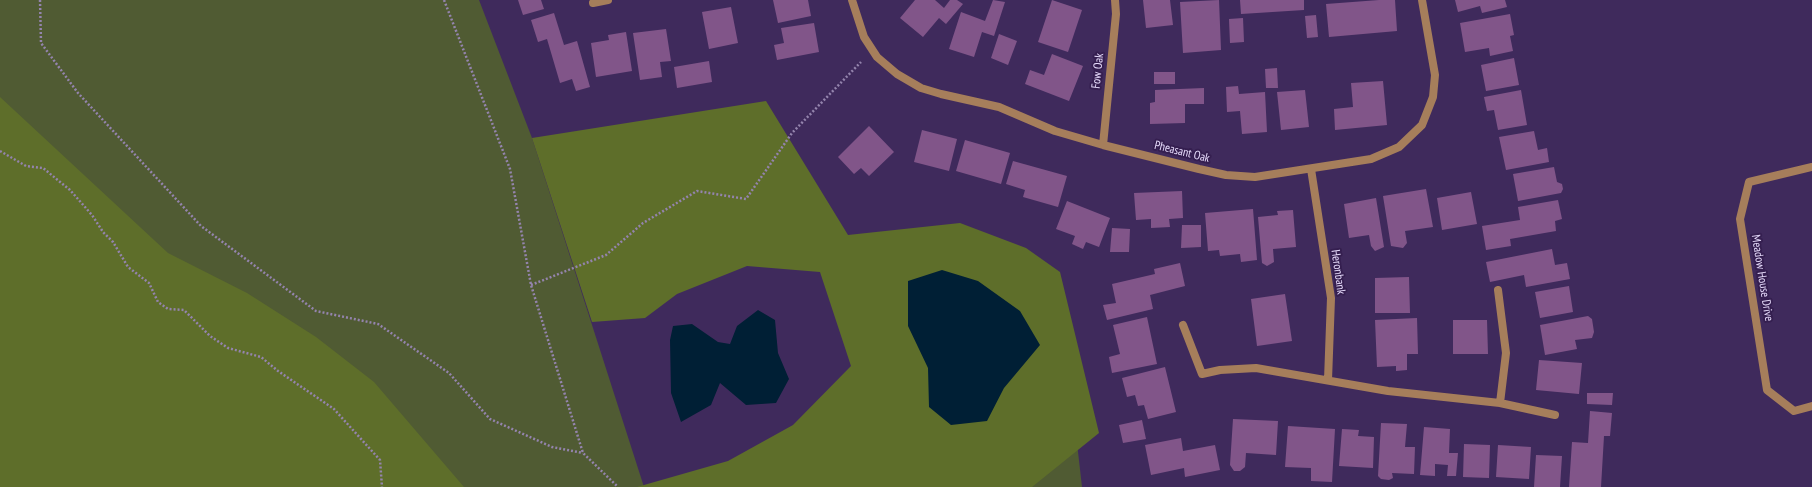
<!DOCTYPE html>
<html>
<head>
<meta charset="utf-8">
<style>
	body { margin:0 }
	canvas { display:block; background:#3f2a5c }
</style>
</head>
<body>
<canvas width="1812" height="487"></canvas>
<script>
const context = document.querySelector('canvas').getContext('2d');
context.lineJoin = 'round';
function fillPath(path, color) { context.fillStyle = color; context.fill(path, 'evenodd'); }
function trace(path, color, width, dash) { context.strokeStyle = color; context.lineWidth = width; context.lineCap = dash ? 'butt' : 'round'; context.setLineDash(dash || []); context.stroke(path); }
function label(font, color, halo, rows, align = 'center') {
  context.font = font + ' "PT Sans Narrow",sans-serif'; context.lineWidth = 4; context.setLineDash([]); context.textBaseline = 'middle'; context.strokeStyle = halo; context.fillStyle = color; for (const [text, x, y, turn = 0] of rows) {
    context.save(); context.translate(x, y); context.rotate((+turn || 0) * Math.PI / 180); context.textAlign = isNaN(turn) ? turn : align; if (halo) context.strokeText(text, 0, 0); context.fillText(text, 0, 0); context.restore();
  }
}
const green = new Path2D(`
	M0 0H479L532 138 644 487H0Z
	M1077 443 1082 487H834Z`);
const forest = new Path2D(`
	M0 97 168 253 247 293 316 337 374 382 464 487H0Z
	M766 101 848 235 960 223 1026 248 1060 272 1099 433 1032 487H637L728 461 793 425 851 366 820 272 747 266 677 294 645 318 592 322 532 138Z`);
const water = new Path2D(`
	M942 270 978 281 1020 311 1040 345 1004 388 987 421 951 425 929 407 928 368 908 326V281Z
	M758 310 775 320 778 353 789 379 776 403 746 405 720 383 711 405 681 422 671 393 670 340 673 326 692 324 718 342 730 344 737 326Z`);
const building = new Path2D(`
	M518 0H541L544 9 523 15Z
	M773 0H808L811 16 778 23Z
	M915 0H935L944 8 950 0H957L963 4 946 24 939 18 923 37 900 18Z
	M993 0 1005 2 994 36 982 32 974 57 949 49 961 12 985 21Z
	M1052 0 1082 10 1068 52 1038 42Z
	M1143 0H1170L1173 25 1146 28Z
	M1219 0 1221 50 1183 53 1180 2Z
	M1240 0H1304V10L1241 14Z
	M1379 0H1395L1397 31 1329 37 1326 4Z
	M1455 0H1505L1507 7 1482 13 1480 6 1458 12Z
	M731 7 738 43 709 49 702 12Z
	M554 13 564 45 577 41 590 87 576 91 572 79 560 83 547 39 538 42 531 20Z
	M1510 14 1514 35 1510 36 1513 51 1490 56 1489 48 1465 52 1460 23Z
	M1316 15 1318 37 1307 38 1305 16Z
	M1243 18 1244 42 1230 43 1229 19Z
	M814 23 819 52 777 60 774 45 784 43 781 28Z
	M666 29 671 61 660 62 662 77 640 80 633 33Z
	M626 32 632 71 596 77 591 43 609 40 608 35Z
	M999 34 1017 41 1008 65 991 58Z
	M1052 54 1083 66 1069 101 1025 84 1030 70 1044 75Z
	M1514 58 1519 85 1486 91 1481 65Z
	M709 61 712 82 677 88 674 67Z
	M1277 68 1278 88H1266L1265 69Z
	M1154 72H1175V84H1154Z
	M1383 81 1387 125 1335 130 1334 109 1353 107 1351 83Z
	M1238 86 1239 94 1265 92 1267 132 1242 134 1240 111 1227 112 1226 87Z
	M1204 88V104H1185V123L1150 124V103L1155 102V90Z
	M1305 90 1309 127 1281 130 1277 92Z
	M1521 90 1527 125 1498 130 1494 110 1487 111 1484 97Z
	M869 126 894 152 869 176 861 168 854 174 838 157Z
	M922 130 957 139 949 171 914 162Z
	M1534 131 1538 150 1547 148 1549 162 1506 170 1499 137Z
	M965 140 1010 153 1001 184 956 171Z
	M1013 161 1067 176 1058 207 1023 197 1025 190 1006 184Z
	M1554 167 1557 182 1562 184 1563 189 1561 193 1518 201 1513 174Z
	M1426 189 1433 227 1405 231 1407 243 1403 248 1391 246 1383 196Z
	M1182 191 1183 218 1169 219 1170 227 1151 228V219L1136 220 1134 193Z
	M1471 192 1477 224 1442 230 1437 198Z
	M1376 198 1384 247 1375 251 1371 246 1369 235 1349 238 1344 204Z
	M1558 200 1562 219 1555 221 1556 231 1510 239 1511 246 1486 250 1482 226 1520 220 1518 207Z
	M1067 201 1110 218 1099 247 1086 242 1083 249 1072 244 1075 236 1056 229Z
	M1253 209 1257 260 1241 262 1240 254 1220 256 1219 250 1208 251 1205 213Z
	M1293 210 1296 247 1273 249 1274 262 1267 266 1262 263 1258 217 1278 215 1277 211Z
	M1182 225H1201V247L1181 248Z
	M1112 228 1130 229 1129 252H1110Z
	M1552 249 1555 265 1567 263 1570 279 1526 287 1524 275 1490 282 1486 262Z
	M1180 263 1185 286 1150 295 1153 309 1107 320 1103 305 1116 303 1112 284 1155 274 1154 269Z
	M1409 277 1410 313H1375V278Z
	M1569 286 1573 312 1540 318 1535 292Z
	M1285 294 1292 341 1257 346 1251 299Z
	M1588 316 1592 319 1594 332 1592 338 1575 340 1577 349 1545 355 1540 325Z
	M1147 317 1157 364 1112 373 1109 357 1120 354 1113 325Z
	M1417 318 1418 354H1407V370L1396 371V366L1377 367 1375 320Z
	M1453 320H1487L1488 354H1453Z
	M1539 360 1582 363 1579 394 1536 390Z
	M1165 367 1176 412 1148 419 1144 405 1138 406 1135 395 1127 397 1122 378Z
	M1587 393H1613L1612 405 1587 404Z
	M1590 411 1612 413 1610 436H1604L1601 487H1569L1572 442 1588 443Z
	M1233 419 1278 421 1276 455 1246 453 1245 467 1240 471H1234L1230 465Z
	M1142 420 1146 439 1123 443 1119 425Z
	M1381 423 1407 424 1405 447H1415L1414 474 1392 473 1393 478 1389 480 1381 479 1378 476Z
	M1288 426 1335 429 1332 482 1311 481V468L1285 467Z
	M1424 427 1450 429 1449 453H1458L1456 476H1447L1448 465 1435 464V476L1420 475Z
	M1342 429 1359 430 1358 436 1374 437 1373 468 1339 466Z
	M1181 438 1183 451 1215 445 1220 470 1185 477 1184 468 1151 475 1145 445Z
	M1464 444 1490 445 1489 478 1463 477Z
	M1498 445 1531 447 1529 479 1496 477Z
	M1536 455 1562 456 1560 487H1534Z`);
const path = new Path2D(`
	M40 0 41 43 78 93 201 226 316 311 378 324 449 373 490 419 552 447 583 453
	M444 0 510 169 531 285 583 453 618 487
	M0 151 26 166 43 168 70 190 92 215 103 232 113 242 128 267 149 283 158 302 168 309 184 310 210 336 228 348 261 357 278 371 334 409 380 460 382 487
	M531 285 606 255 643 223 697 191 746 199 792 133 861 62`);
const minor = new Path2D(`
	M852 0 864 37 877 57 897 74 921 88 941 94 999 107 1055 131 1103 145 1199 169 1226 175 1255 177 1371 159 1399 147 1422 125 1433 97 1435 75 1422 0
	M593 3 608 0
	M1103 145 1116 14 1115 0
	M1812 167 1749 182 1740 219 1767 390 1794 411 1812 406
	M1311 169 1331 298 1328 380
	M1183 325 1202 374 1220 370 1256 368 1388 391 1500 403 1506 353 1498 290
	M1500 403 1555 415`);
const streetNames = [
	["Fow Oak",1098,71,-84],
	["Pheasant Oak",1182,152,14],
	["Heronbank",1338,272,82],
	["Meadow House Drive",1762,278,81]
];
fillPath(green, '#505b33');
fillPath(forest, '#5e6e2a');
fillPath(water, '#001f35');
fillPath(building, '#815589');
trace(path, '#9484ad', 2.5, [2, 2]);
trace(minor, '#a67e5b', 8);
label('12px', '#e7dcfc', '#351f50', streetNames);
</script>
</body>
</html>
